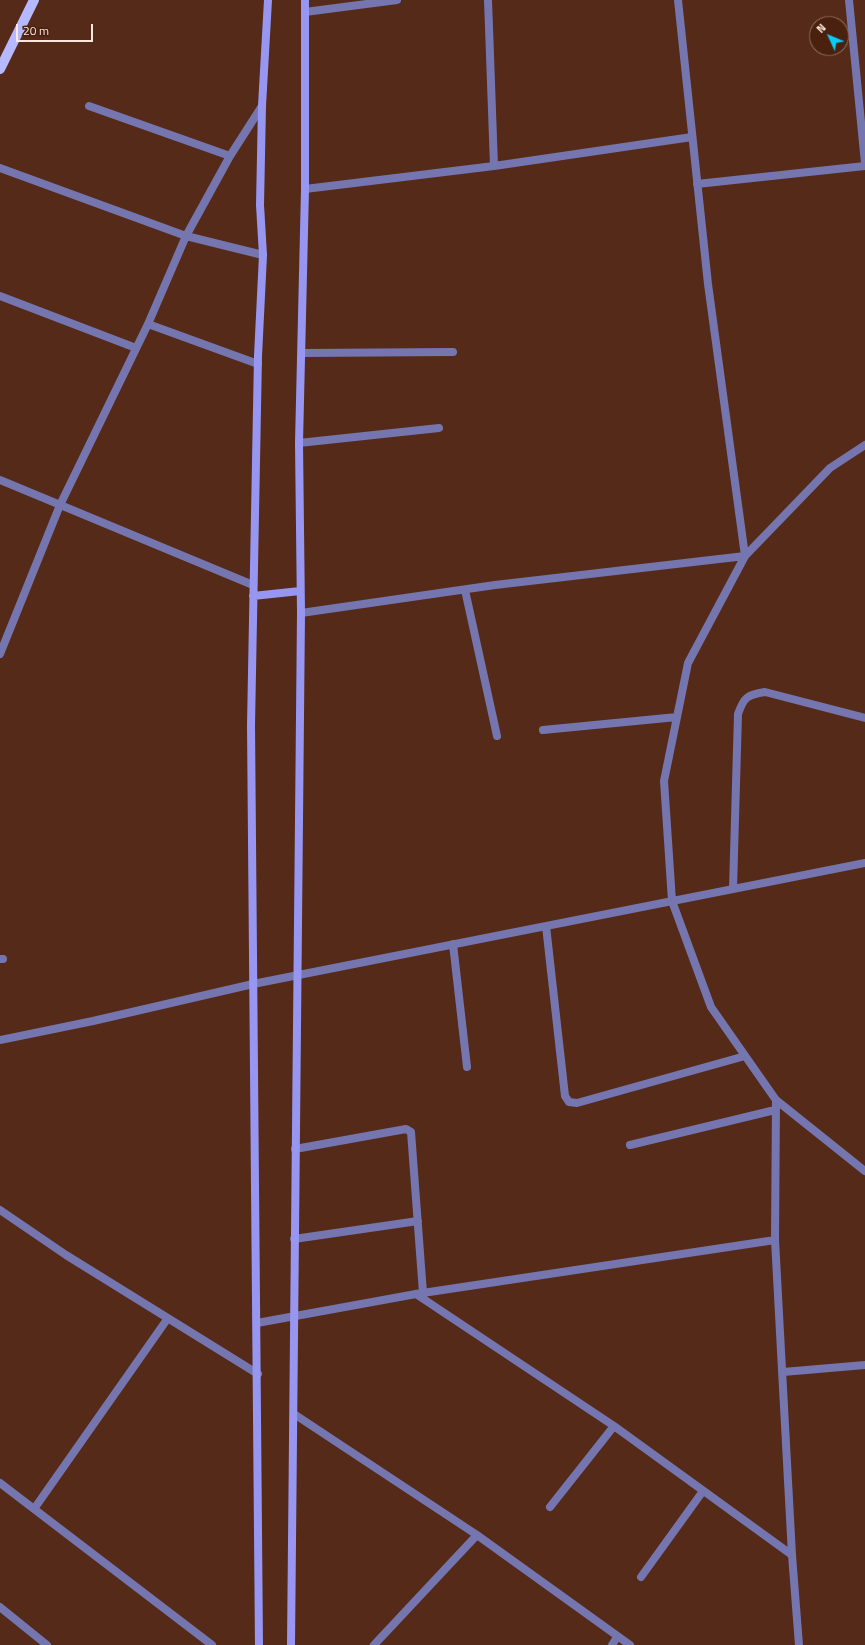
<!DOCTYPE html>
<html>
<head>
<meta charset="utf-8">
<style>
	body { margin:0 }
	#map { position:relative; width:865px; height:1645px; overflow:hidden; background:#552a18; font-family:"Titillium Web",sans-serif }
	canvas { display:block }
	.north { position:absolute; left:809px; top:16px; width:40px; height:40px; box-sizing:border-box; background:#4a200e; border:1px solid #926f61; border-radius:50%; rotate:314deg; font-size:11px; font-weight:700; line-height:16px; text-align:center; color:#fde6dd }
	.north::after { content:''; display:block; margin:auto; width:14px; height:18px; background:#07cbf9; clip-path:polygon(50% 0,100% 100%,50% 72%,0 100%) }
	.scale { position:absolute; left:16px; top:24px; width:77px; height:18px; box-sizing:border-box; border:2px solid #fde6dd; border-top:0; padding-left:5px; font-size:12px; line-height:14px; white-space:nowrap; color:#fde6dd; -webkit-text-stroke:3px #4a200e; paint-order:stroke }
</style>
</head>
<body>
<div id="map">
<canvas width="865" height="1645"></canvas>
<div class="north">N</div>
<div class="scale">20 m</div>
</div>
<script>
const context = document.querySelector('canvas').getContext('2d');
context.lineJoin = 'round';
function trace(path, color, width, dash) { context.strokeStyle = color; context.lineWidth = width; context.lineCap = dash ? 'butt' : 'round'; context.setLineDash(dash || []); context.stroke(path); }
const street = new Path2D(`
	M488 0 494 166
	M849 0 865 163
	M305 12 397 0
	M89 106 230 156
	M0 168 186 236 263 255
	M697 184 865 166
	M305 189 494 166 692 137
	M0 296 136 348
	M148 324 258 364
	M302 353 453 352
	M299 443 439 428
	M865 445 830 468 745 556 688 663 664 781 672 901 711 1007 776 1100 865 1171
	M0 480 253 585
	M465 590 497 736
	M301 613 495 585 745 556 708 284 678 0
	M0 654 60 505 148 324 186 236 230 156 262 106
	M543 730 677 717
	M733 889 738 714C744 697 747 695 765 692L865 718
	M546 926 565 1096 569 1102 577 1103 745 1056
	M453 944 467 1067
	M0 959H3
	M0 1040 93 1021 253 984 865 863
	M630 1145 775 1110
	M295 1149 406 1129 411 1132 423 1293
	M0 1210 66 1255 258 1374
	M294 1239 418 1221
	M775 1240 792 1555 799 1645
	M416 1294 614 1426 792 1555
	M257 1323 416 1294 775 1240 776 1100
	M783 1372 865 1365
	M294 1414 477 1535 630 1645
	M0 1483 212 1645
	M550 1507 614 1426
	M34 1509 168 1318
	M641 1577 703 1491
	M0 1607 47 1645
	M374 1645 477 1535
	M612 1645 617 1637`);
const secondary = new Path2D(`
	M253 596 300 591
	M259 1645 251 725 258 356 263 255 260 205 262 106 268 0
	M291 1645 301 613 299 443 305 189V0`);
const primary = new Path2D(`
	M0 69 34 0`);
trace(street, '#7576af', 8);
trace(secondary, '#9797f2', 8);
trace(primary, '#b6b9ff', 10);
</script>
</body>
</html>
